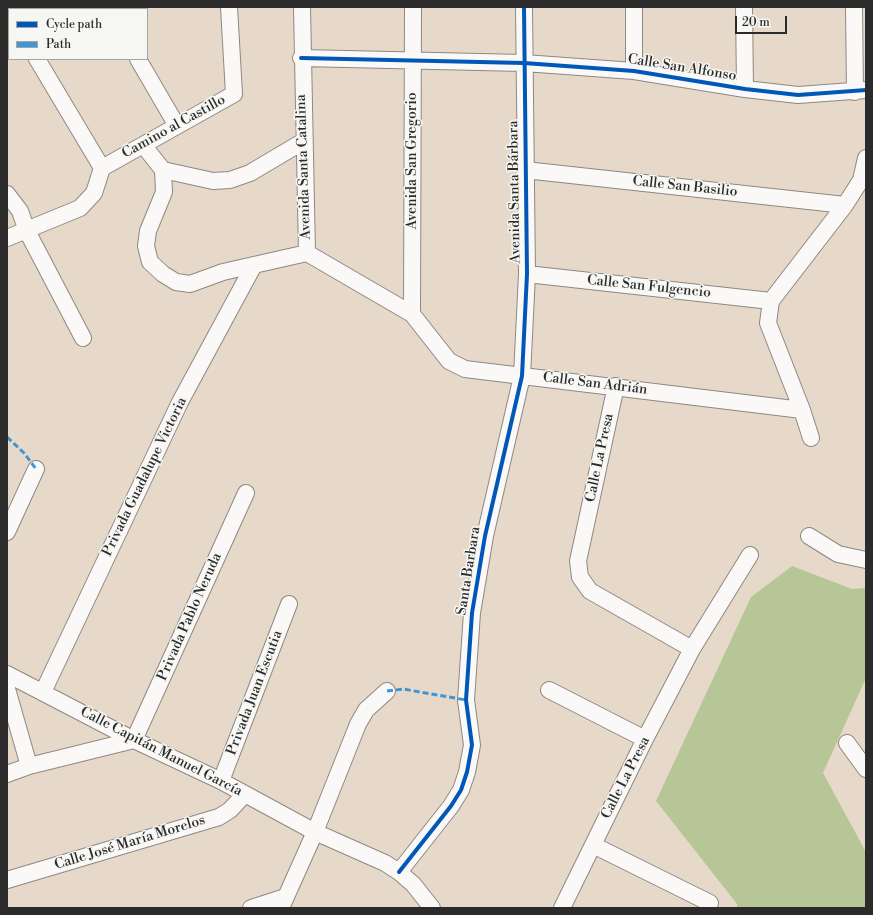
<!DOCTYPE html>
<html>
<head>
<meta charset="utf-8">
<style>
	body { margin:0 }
	#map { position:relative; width:873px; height:915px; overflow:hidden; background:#e7d9ca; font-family:"Libre Bodoni",serif }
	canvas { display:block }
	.frame { position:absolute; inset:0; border:8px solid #2b2b2b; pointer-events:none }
	.legend { position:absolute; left:8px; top:8px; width:140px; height:52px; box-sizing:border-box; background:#f6f6f2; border:1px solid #a5a5a2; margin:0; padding:5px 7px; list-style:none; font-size:12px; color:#2b2b2b }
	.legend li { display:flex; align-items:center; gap:8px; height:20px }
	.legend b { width:20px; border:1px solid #a5a5a2 }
	.scale { position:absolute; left:735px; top:16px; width:52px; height:18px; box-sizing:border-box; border:2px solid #2b2b2b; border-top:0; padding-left:5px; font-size:12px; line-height:14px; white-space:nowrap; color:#2b2b2b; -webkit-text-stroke:3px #f6f6f2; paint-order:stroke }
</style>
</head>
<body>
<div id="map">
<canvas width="873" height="915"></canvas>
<div class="frame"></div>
<ul class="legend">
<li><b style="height:5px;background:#0057b8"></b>Cycle path</li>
<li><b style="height:5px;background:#3c96d7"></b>Path</li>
</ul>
<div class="scale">20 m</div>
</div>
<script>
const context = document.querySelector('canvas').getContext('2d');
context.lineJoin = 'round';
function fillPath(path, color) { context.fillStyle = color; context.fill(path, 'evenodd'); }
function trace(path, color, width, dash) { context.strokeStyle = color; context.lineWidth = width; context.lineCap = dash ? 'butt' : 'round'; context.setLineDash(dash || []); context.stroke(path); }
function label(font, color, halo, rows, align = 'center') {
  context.font = font + ' "Libre Bodoni",serif'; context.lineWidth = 3; context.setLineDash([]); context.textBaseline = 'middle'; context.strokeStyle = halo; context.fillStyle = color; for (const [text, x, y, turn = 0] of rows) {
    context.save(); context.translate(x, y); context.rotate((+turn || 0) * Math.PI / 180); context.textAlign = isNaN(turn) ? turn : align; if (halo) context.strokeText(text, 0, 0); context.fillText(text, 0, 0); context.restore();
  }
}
const forest = new Path2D(`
	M792 566 852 589 866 588V678L823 773 866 852V908H737V904L656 801 751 597Z`);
const minor = new Path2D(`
	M107 7 108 9
	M302 7 307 253
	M634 7V71
	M744 7 745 89
	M854 7 855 92
	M7 9 9 12
	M301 58 524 63 634 71 745 89 798 95 866 90
	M37 59 102 168
	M138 59 177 126
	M143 145 163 170 213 181 230 180 250 173 304 141
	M102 168 234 94 229 7
	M163 170 164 192 148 231 146 246 150 262 163 274 176 282 190 284 223 272 307 253
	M525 170 845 205
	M7 194 20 211 27 231 83 338
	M7 238 80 208 94 193 102 168
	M307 253 412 314 449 361 465 369 802 410
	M527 274 771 301
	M412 314 413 7
	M616 386 578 561 580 577 590 591 692 649
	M811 438 802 410 768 323 771 301 845 205 861 180 866 158
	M7 532 36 469
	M809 536 838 554 866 560
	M7 674 134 740 221 781 315 832 385 863 399 872 413 884 432 908
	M7 689 29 766
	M549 690 645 739
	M43 692 180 402 254 265
	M847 743 866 769
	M7 774 29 766 134 740 246 493
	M221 781 289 604
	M593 845 710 903
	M399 872 451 806 461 790 467 772 472 745 466 700 472 613 485 536 522 376 527 274 524 7
	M7 880 219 817 230 810 245 794
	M251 908 285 897
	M281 908 315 832 358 724 366 710 387 691
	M562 908 645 739 692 649 750 555`);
const quiet = new Path2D(`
	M7 437 24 453 36 469
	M387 691 403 689 466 700`);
const cycleway = new Path2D(`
	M301 58 524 63 634 71 745 89 798 95 866 90
	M399 872 451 806 461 790 467 772 472 745 466 700 472 613 485 536 522 376 527 274 524 7`);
const streetNames = [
	["Calle San Alfonso",682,68,9],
	["Camino al Castillo",174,127,-29],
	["Avenida San Gregorio",413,161,-90],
	["Avenida Santa Catalina",304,167,-92],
	["Calle San Basilio",685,187,6],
	["Avenida Santa Bárbara",515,192,-91],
	["Calle San Fulgencio",649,287,6],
	["Calle San Adrián",595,384,7],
	["Calle La Presa",600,458,-78],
	["Privada Guadalupe Victoria",145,477,-64],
	["Santa Barbara",469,571,-81],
	["Privada Pablo Neruda",190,617,-66],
	["Privada Juan Escutia",255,693,-69],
	["Calle Capitán Manuel García",161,752,27],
	["Calle La Presa",626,778,-63],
	["Calle José María Morelos",130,843,-17]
];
fillPath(forest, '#b6c697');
trace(minor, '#8e8880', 18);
trace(minor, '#fbf9f7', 16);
trace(quiet, '#3c96d7', 3, [6, 3]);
trace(cycleway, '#0057b8', 4);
label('14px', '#2b2b2b', '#f6f6f2', streetNames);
</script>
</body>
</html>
